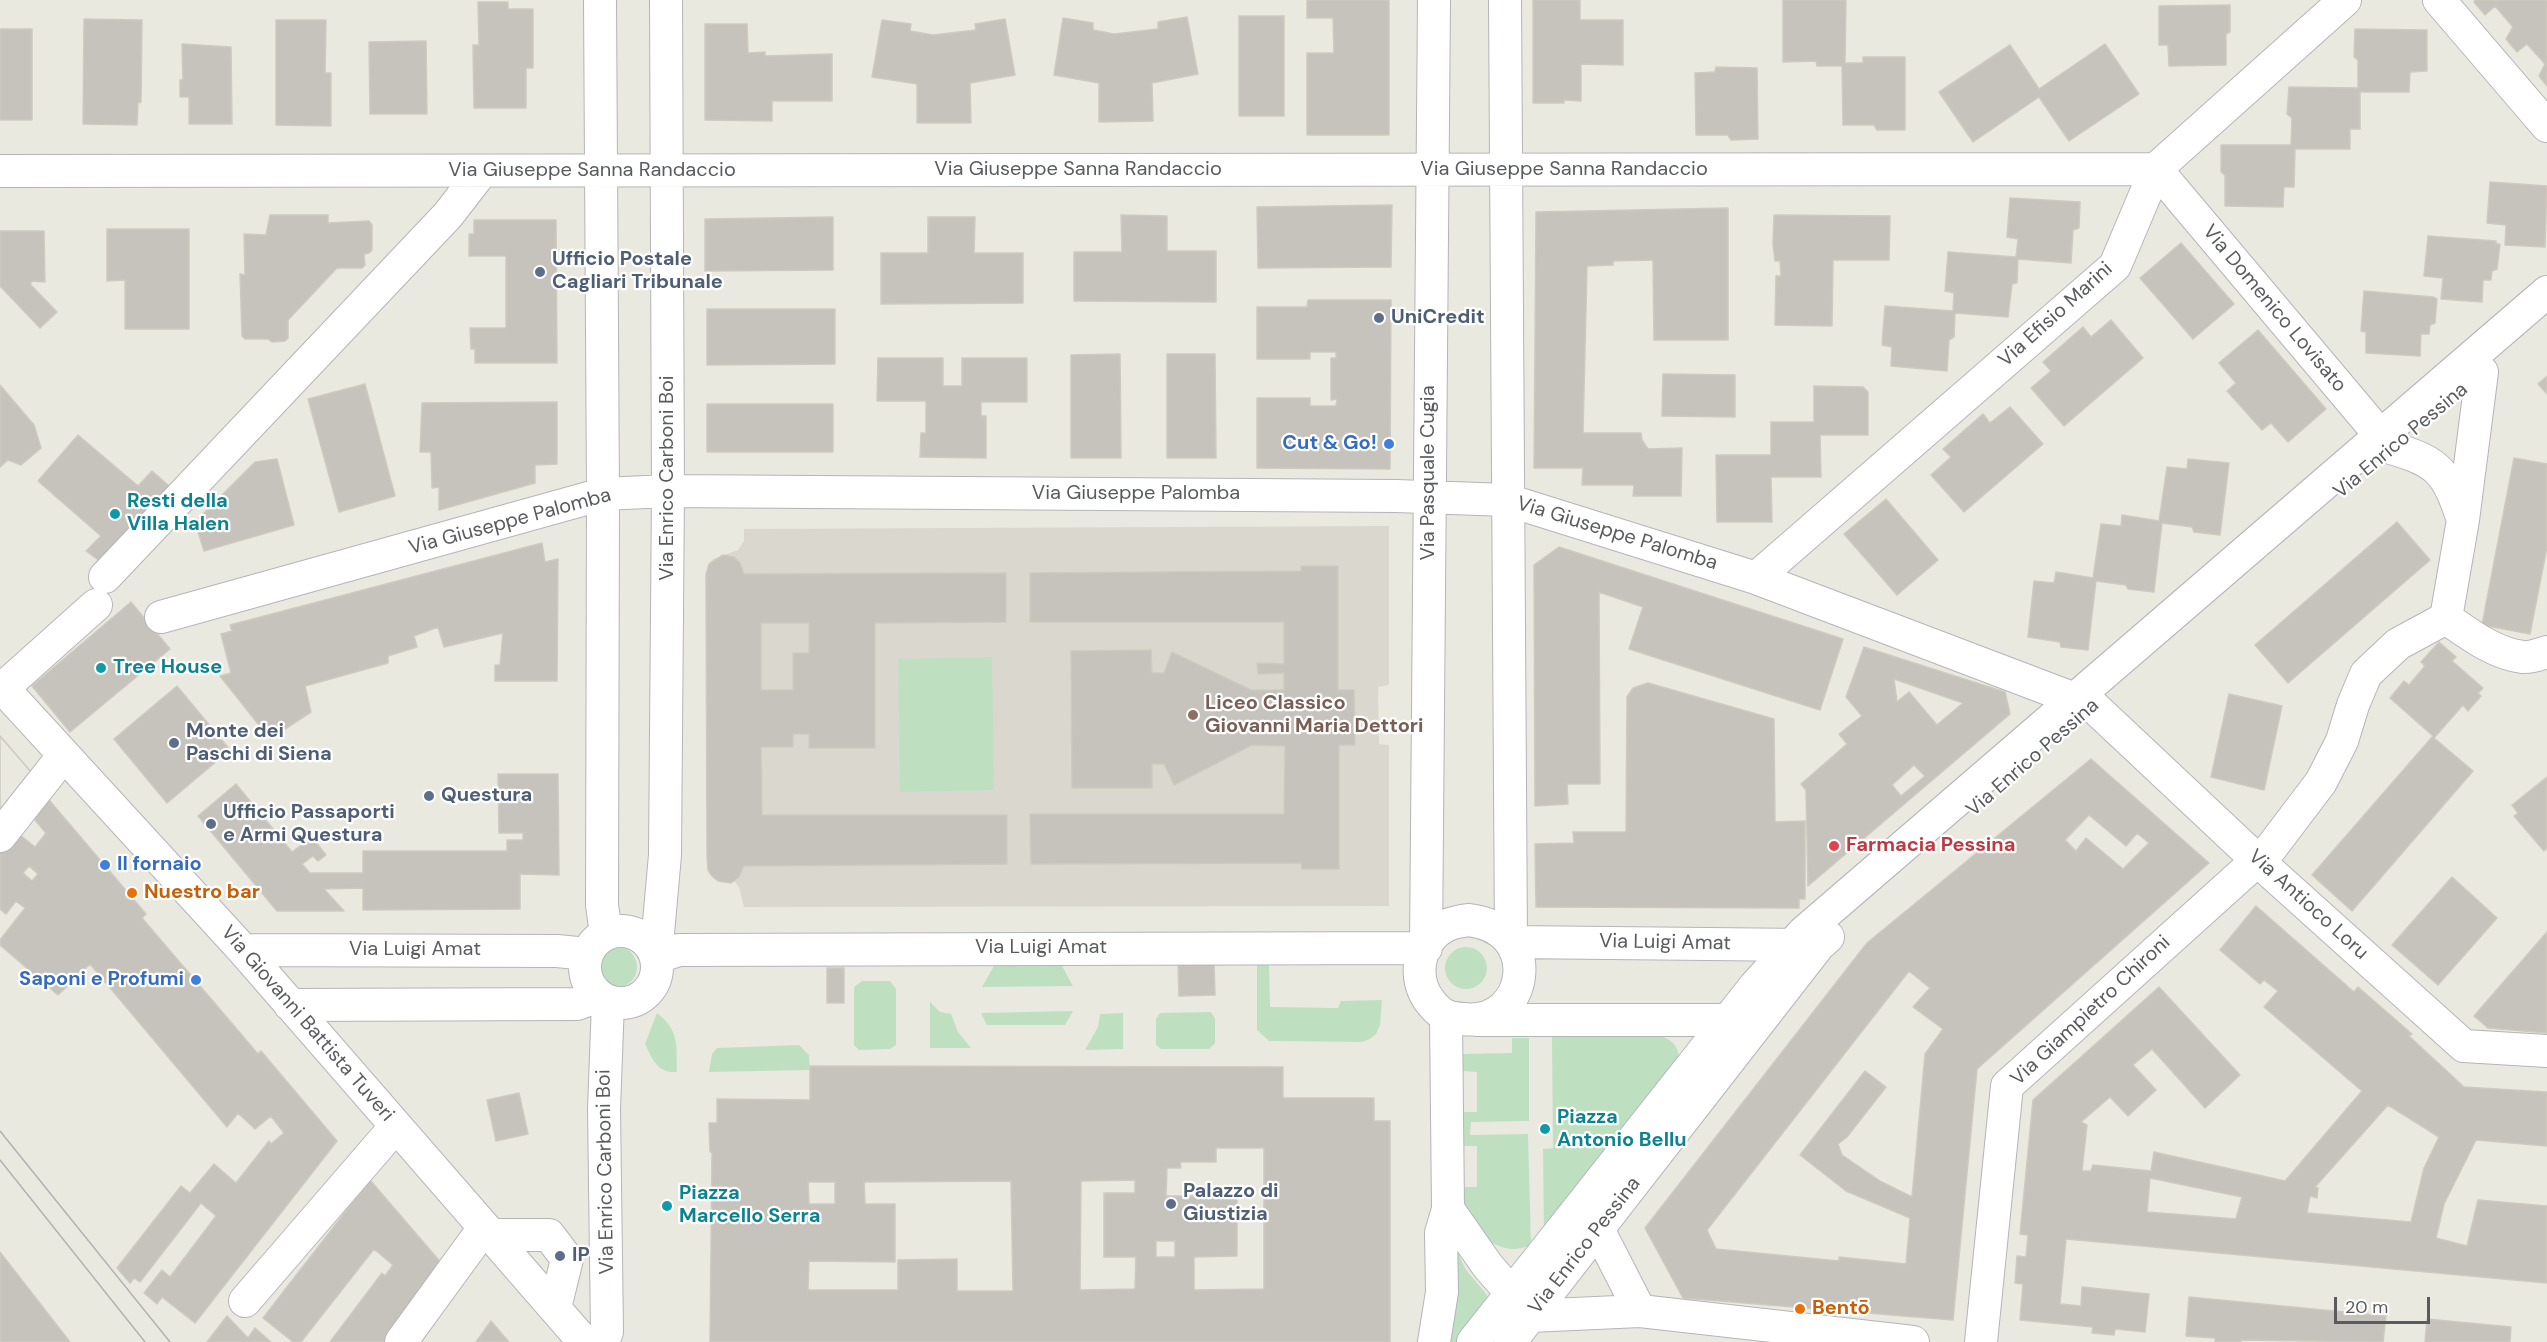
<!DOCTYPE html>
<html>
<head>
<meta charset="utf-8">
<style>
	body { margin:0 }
	#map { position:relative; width:2547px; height:1342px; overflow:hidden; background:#eae9e0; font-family:"DM Sans",sans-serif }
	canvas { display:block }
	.scale { position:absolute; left:2334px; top:1297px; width:96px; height:27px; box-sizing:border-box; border:3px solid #595b5f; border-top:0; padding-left:8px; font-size:18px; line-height:21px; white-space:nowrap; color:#595b5f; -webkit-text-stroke:4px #fff; paint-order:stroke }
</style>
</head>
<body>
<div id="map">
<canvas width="2547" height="1342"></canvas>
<div class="scale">20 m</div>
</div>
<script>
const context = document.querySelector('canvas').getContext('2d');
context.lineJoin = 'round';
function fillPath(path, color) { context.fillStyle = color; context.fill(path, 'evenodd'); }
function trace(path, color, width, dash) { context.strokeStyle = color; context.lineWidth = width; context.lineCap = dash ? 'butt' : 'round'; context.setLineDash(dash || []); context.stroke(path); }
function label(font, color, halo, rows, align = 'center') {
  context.font = font + ' "DM Sans",sans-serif'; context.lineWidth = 4.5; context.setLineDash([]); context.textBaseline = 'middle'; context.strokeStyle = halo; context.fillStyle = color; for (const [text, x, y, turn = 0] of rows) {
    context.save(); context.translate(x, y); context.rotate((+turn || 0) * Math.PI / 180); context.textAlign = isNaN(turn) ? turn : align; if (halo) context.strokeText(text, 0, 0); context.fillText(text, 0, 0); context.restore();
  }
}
const education = new Path2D(`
	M1389 526V685L1378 687 1379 744 1389 745V906L744 907 739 887 734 881H718L708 870 706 575 707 569 713 559 738 550 744 541V529Z`);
const green = new Path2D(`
	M992 657 994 790 900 792 898 659Z
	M595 967a21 21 0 1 1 42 0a21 21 0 1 1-42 0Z
	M1445 968a21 21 0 1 1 42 0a21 21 0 1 1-42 0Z
	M1257 963H1269L1270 1007 1338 1008 1341 1001 1382 1000 1380 1025 1376 1034 1370 1039 1362 1042 1269 1041 1257 1030Z
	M994 966H1062L1073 986 982 987Z
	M862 981H890L896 989V1045L890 1049 859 1050 854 1045V987Z
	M930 1002 940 1012 951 1014 958 1032 971 1048H930Z
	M1073 1011 1065 1025H987L981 1013Z
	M1211 1012 1215 1019V1043L1209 1049H1161L1156 1045V1019L1160 1013Z
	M657 1013C680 1031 676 1045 677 1072 657 1073 653 1060 645 1044Z
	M1123 1013V1049L1085 1050 1098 1027 1100 1014Z
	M1662 1036C1674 1042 1679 1047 1679 1061L1544 1234 1543 1149 1553 1148 1552 1037Z
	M1512 1038H1529V1121L1471 1122 1470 1135 1528 1134 1531 1245C1503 1257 1485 1239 1465 1222L1462 1187H1477V1146H1462V1112H1477V1072L1462 1071 1463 1054 1512 1053Z
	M799 1045 809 1055 810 1070 709 1072 712 1054 717 1048Z
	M1451 1239 1466 1270 1487 1295 1489 1305 1461 1342H1443Z`);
const building = new Path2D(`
	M1307 0H1389V135H1307V53H1334L1333 18H1307Z
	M1533 0H1580V20H1623V65L1581 64V101L1564 100V103H1533Z
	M1783 0H1846L1845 63H1863V57H1905V130H1877L1874 125H1843L1842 66H1817L1816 61 1783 62Z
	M2475 0H2547V86L2539 76 2545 64 2527 44 2517 52 2506 39 2513 27 2495 6 2485 15 2474 2Z
	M478 2H508V9H533V68H526V108H474L473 45H479Z
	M2230 5V32L2226 34V65L2169 66 2168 45H2159V6Z
	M1239 16H1284V116H1239Z
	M1187 17 1198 74 1152 83 1153 121 1099 122V83L1054 75 1063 18 1093 23V30L1114 34 1158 29V22Z
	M84 19 142 20 141 102 138 103 137 125 83 124Z
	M1005 19 1015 75 970 83 971 123H917V84L872 77 882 20 911 24 910 31 933 35 976 30 975 24Z
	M276 20H326L325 73H331V126L276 125Z
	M705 24H747L748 53 765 52V56L832 54V101H772V121L705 120Z
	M0 29H32V120H0Z
	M2355 29 2427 30V71L2410 72 2409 92H2360V129H2350V149H2295L2294 187H2284L2283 207 2225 206V175L2221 172V145H2291L2292 118 2287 114 2289 87 2358 88V60L2354 57Z
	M426 41 427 114H370L369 42Z
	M182 44 231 47 232 124H189V97H180V80H183Z
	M2105 44 2139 94 2069 141 2039 97 1973 142 1939 92 2010 45 2039 89Z
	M1716 67 1757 68 1758 139 1731 140 1728 135H1696L1695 73 1715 72Z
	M2490 182 2547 186 2545 247 2505 245 2506 225 2487 223Z
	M2010 198 2080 202 2079 228 2073 230 2071 263 2018 259 2017 283 2012 284 2008 317 1955 313 1954 337 1949 340 1947 371 1891 366 1892 347 1882 345 1885 306 1953 311 1954 293 1945 291 1948 252 2016 257 2018 239 2007 237Z
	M1392 205 1391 267 1258 268 1257 207Z
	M1728 208V340H1654L1653 260 1613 261V265L1587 266 1583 433H1641L1642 440 1648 449 1682 448 1681 496H1633L1634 485H1582L1583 468H1534L1536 212Z
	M270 215H328V223L369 221 372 225V250L369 253 364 254 365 265 362 268H337L288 320V338L285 341 272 342 268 339H245L242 336 240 274 245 275 244 234 266 235Z
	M1121 215 1167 216V251H1216V302L1074 301V252H1122Z
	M1774 215 1890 216 1889 260H1833L1832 326 1775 325 1776 276H1781L1780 261H1775L1773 244Z
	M833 217V270L705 271V219Z
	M928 217H975L974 253H1023V303L881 304V253H928Z
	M474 220H556L557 363H475V349H471L470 328H506V256H469V234H474Z
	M107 229H189V329H125V280L107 281Z
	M0 231H44L45 282 32 281 30 284 57 312 40 328 0 286Z
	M2428 236 2496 241V244H2500L2497 269 2492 271 2491 280H2483L2482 302 2441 299 2443 278 2424 276Z
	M2181 243 2234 304 2193 339 2140 278Z
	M2364 291 2433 297 2437 299 2435 323 2430 325 2429 334H2421L2420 356 2366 353V332L2361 331Z
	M1308 300H1391L1390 469 1257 468V398H1310V406H1336L1337 399 1331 400V358H1336V352H1310V359H1257V307H1307Z
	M707 309H835V364L707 365Z
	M2111 320 2143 358 2064 426 2031 388 2051 371 2043 362 2083 327 2091 337Z
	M2258 330 2326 409 2288 442 2271 423 2262 430 2227 391 2236 383 2219 363Z
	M1120 354 1121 458H1071V355Z
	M1167 354H1215L1216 458H1167Z
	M878 358H943V386H962V358H1027V402H981V416H986V458L920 457 921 433H926V401H877Z
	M1663 374 1735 375V417L1662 416Z
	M2547 376V394L2538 384Z
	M365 384 395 496 339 512 308 399Z
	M0 385 34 425 41 448 21 465 8 460 0 467Z
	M1814 386 1863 387 1868 392V435H1820L1821 477H1771L1772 522H1717L1716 455H1771V422H1814Z
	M557 402V464L535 465V483L439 510V487L432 488 431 452H420L422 403Z
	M707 404H833V452H707Z
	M2010 407 2043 444 1964 512 1931 475 1951 457 1943 449 1983 414 1990 423Z
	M78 435 138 486 152 471 176 492 104 564 86 551 101 536 38 481Z
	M2514 458 2547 464V547L2530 634 2482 625Z
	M277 459 294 525 204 551 195 522 255 462Z
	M2188 459 2229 463 2220 535 2194 532 2192 527 2162 523 2154 592 2128 589 2126 585 2096 581 2088 650 2061 647 2060 642 2028 637 2034 581 2054 583 2056 572 2093 578 2101 524 2121 526 2122 515 2159 521 2167 467 2187 469Z
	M1886 499 1938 560 1897 595 1844 534Z
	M2397 522 2430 560 2288 683 2255 645Z
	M542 543 545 562 558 559 557 681H495V665H500L503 633 444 647 438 627 414 636 417 647 388 656V663L305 686 311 712 270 739 220 676 231 673 221 634 232 631 230 625Z
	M1559 547 1843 639 1820 710 1629 649 1643 607 1599 592 1600 784H1567L1568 804 1535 806 1534 565Z
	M723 555 734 557 740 563 744 574 1006 573V622L875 623V748H809V734H793V747H761L762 815H1007V864L744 866 739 877 731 883 718 881 712 876 708 870 707 856 706 575 709 564ZM761 623H809V653H793V690H761Z
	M1301 566H1338V690H1354L1355 745H1339V869H1302L1301 863 1031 864 1030 814H1284L1285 746 1252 745 1174 785 1164 764H1152V788H1072L1071 651 1151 650 1152 673H1164L1172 652 1251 690H1284V673L1258 674 1257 663 1284 664V622H1030V573L1301 571Z
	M131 602 170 649 70 732 32 686Z
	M2439 642 2456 657 2452 661 2483 688 2478 693 2481 696 2468 711 2463 705 2434 738 2473 771 2352 911 2312 875 2433 736 2390 698 2404 681 2409 685 2425 666 2421 662Z
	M1864 647 2005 692 2010 714 1808 886 1806 790 1801 784 1847 744 1839 734 1862 716 1846 697ZM1894 679 1963 703 1937 725 1909 692 1897 702ZM1914 765 1925 776 1901 796 1892 785Z
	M1648 683 1774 719 1775 822 1805 821V899H1799V908L1536 907 1535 844 1574 843 1573 832H1626L1627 697 1633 688Z
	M177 686 230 750 167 803 114 739Z
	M2229 694 2282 706 2264 790 2211 777Z
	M0 736 39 781 0 829Z
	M0 736 39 781 0 829Z
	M2091 759 2209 863 1977 1069 1953 1320 1683 1298 1645 1228 1867 943ZM2089 815 2126 846 2137 833 2149 843 2123 869 2086 838 2076 851 2065 840ZM1909 971 1930 988 1913 1007 1943 1029 1925 1054 1912 1197 1880 1181 1842 1155 1838 1144 1847 1137 1886 1087 1865 1071 1800 1155 1846 1191 1910 1218 1906 1264 1839 1257V1261L1716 1249 1707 1230Z
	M498 774H558L559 875 520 874V909L363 910V888L324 889 344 911H277L198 816 236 784 292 852 312 837 326 855 318 861 313 856 302 864 310 873H363V851H507V840H523V833H499Z
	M2547 777V848L2544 851 2514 816 2518 813 2512 805Z
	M44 794 146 914 142 918 258 1054 261 1051 337 1141 195 1323 162 1297 157 1304 144 1293 162 1270 170 1277 216 1216 201 1203 140 1282 134 1278 130 1283 117 1268 181 1186 190 1193 214 1164 236 1183 269 1141 271 1144 284 1133 271 1116 255 1129 238 1113 227 1127 90 964 58 995 0 945V940L25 908 16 901 6 914 0 909V848L14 830 35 847 46 833 29 813ZM29 866 38 874 32 881 23 873Z
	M2452 877 2497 918 2438 985 2392 945Z
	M2256 906 2354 992 2358 987 2412 1034 2409 1036 2464 1087 2547 1092V1146L2476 1140 2444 1204 2436 1238 2467 1246 2478 1200 2547 1206V1283L2066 1239 2060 1304 2081 1306 2082 1287 2149 1294 2145 1332 2115 1329 2114 1335 2092 1333 2093 1327 2020 1320 2023 1284 2015 1283 2017 1256 2026 1257 2028 1235 2020 1234 2033 1100 2159 987 2240 1075 2205 1108 2152 1049 2133 1065 2156 1090 2128 1116 2110 1097 2081 1122 2087 1125 2082 1171H2091L2093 1165 2151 1171 2154 1152 2285 1181 2362 1091 2264 1007 2278 991 2264 980 2260 984 2220 950ZM2388 1105 2439 1137 2424 1168 2411 1222 2307 1213 2310 1196 2317 1198 2318 1188 2315 1187ZM2150 1178 2242 1197 2236 1219 2147 1212Z
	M2547 932V1033L2488 1028 2474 1016Z
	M1178 964H1214L1215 995 1179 996Z
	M827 968H844V1003H827Z
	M810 1066 1283 1067V1098H1374V1121H1390V1342H710L712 1152H710L709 1123H717V1099L810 1100ZM1216 1148H1264V1289L1194 1290V1257L1237 1256V1196H1166L1167 1168H1181L1180 1162H1216ZM1135 1180V1193H1104V1257H1136L1135 1289 1080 1290 1081 1181ZM1011 1181 1013 1291H957V1259L898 1260V1290H808L809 1261 895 1262V1204H865L864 1182ZM808 1182H835V1204H809ZM1156 1241H1175V1257H1156Z
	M519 1093 528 1134 496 1141 487 1100Z
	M370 1180 443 1265 386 1342H330L382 1273 385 1276 393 1265 374 1249 301 1342H293L263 1318Z
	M0 1252 70 1342H0Z
	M2189 1297 2386 1316 2383 1342 2241 1340V1342H2215V1338L2186 1336Z
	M227 1316 248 1338 255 1328 271 1342H207Z
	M2427 1319 2511 1327 2510 1342H2425Z
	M491 1321 509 1342H476Z`);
const minor = new Path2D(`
	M600 0 603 494 602 905 606 934
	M1505 0 1511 940
	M2439 0 2547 126
	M2156 169 2391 448C2440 462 2447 473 2463 520
	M0 171 2156 169
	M105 577 448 215 482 171
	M1756 578 2115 266 2156 169 2345 0
	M161 617 603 494 668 491 1396 496 1507 500 1756 578 2093 706 2257 860 2464 1046 2547 1051
	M2446 618 2463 520 2482 372
	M2446 618C2469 634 2495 654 2523 657 2530 658 2540 654 2547 652
	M0 685 243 950 584 1342
	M3 688 96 605
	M0 836 64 755
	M1468 920C1545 928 1529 1027 1463 1019 1449 1018 1442 1016 1432 1004 1410 979 1418 937 1450 924 1456 922 1462 921 1468 920Z
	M585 967a36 36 0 1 1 72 0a36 36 0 1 1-72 0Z
	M1511 942 1806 945
	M1426 946 1434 0
	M243 950 557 951 587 954
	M656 956 665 855 668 491 666 0
	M657 957 679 950 1426 948
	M290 1005 577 1004 599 996
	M1477 1020H1743
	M1448 1209 1487 1265 1524 1308
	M1598 1229 1640 1311
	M490 1235H549L567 1259 555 1308
	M245 1301 396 1126
	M1530 1316 1640 1311 1913 1342
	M401 1342 484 1228
	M603 1342 607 1332 604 1109 608 1002
	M1434 1342 1442 1292 1441 1233 1448 1209 1446 1017
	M1473 1342 1755 986 1804 932 2547 292
	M1510 1342 1819 945 1828 937
	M1981 1342 2007 1086 2271 848 2321 782 2342 741 2353 705 2366 674 2398 644 2446 618`);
const tram = new Path2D(`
	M0 1131 170 1342
	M0 1160 145 1342`);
const markers = [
	[540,272,6,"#5c6f8a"],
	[1379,318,6,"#5c6f8a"],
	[1389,444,6,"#3f7fe0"],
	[115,514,6,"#0f9aa8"],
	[101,668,6,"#0f9aa8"],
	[1193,715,6,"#8d6e63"],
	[174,743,6,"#5c6f8a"],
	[429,796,6,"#5c6f8a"],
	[211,824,6,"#5c6f8a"],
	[1834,846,6,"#e0444e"],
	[105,865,6,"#3f7fe0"],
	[132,893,6,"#e8710a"],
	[196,980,6,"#3f7fe0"],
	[1545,1129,6,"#0f9aa8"],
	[1171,1204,6,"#5c6f8a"],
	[667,1206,6,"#0f9aa8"],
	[560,1256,6,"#5c6f8a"],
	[1800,1309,6,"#e8710a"]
];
const streetNames = [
	["Via Giuseppe Sanna Randaccio",1078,170],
	["Via Giuseppe Sanna Randaccio",1564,170],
	["Via Giuseppe Sanna Randaccio",592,171],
	["Via Domenico Lovisato",2274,309,50],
	["Via Efisio Marini",2056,315,-42],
	["Via Enrico Pessina",2401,441,-40],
	["Via Pasquale Cugia",1429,473,-90],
	["Via Enrico Carboni Boi",668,478,-90],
	["Via Giuseppe Palomba",1136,494],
	["Via Giuseppe Palomba",510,522,-15],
	["Via Giuseppe Palomba",1617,534,17],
	["Via Enrico Pessina",2033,758,-41],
	["Via Antioco Loru",2308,905,42],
	["Via Luigi Amat",1665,943,1],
	["Via Luigi Amat",1041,948],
	["Via Luigi Amat",415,950],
	["Via Giampietro Chironi",2091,1011,-43],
	["Via Giovanni Battista Tuveri",307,1024,49],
	["Via Enrico Carboni Boi",606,1172,-91],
	["Via Enrico Pessina",1585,1246,-52]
];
const serviceNames = [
	["Ufficio Postale",552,260],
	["Cagliari Tribunale",552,283],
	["UniCredit",1391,318],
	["Monte dei",186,732],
	["Paschi di Siena",186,755],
	["Questura",441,796],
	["Ufficio Passaporti",223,813],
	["e Armi Questura",223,836],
	["Palazzo di",1183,1192],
	["Giustizia",1183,1215],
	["IP",572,1256]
];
const shopNames = [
	["Cut & Go!",1377,444],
	["Il fornaio",117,865,"left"],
	["Saponi e Profumi",184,980]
];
const cultureNames = [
	["Resti della",127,502],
	["Villa Halen",127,525],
	["Tree House",113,668],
	["Piazza",1557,1118],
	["Antonio Bellu",1557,1141],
	["Piazza",679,1194],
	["Marcello Serra",679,1217]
];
const educationNames = [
	["Liceo Classico",1205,704],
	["Giovanni Maria Dettori",1205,727]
];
const healthNames = [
	["Farmacia Pessina",1846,846]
];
const foodNames = [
	["Nuestro bar",144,893],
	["Bentō",1812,1309]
];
fillPath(education, '#dad8ce');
fillPath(green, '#bee0c1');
fillPath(building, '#c6c2bc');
trace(building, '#cecabf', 1.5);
trace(minor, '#b3b5b9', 34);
trace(minor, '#fff', 32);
trace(tram, '#b1b2b2', 1.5);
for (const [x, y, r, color] of markers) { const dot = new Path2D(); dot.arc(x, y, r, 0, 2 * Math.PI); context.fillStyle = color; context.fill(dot); trace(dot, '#fff', 2); }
label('20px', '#595b5f', '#fff', streetNames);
label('bold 20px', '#4e5e75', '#fff', serviceNames, 'left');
label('bold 20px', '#366cbe', '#fff', shopNames, 'right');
label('bold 20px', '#0d838f', '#fff', cultureNames, 'left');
label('bold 20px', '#785e54', '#fff', educationNames, 'left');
label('bold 20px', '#be3a42', '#fff', healthNames, 'left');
label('bold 20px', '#c56008', '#fff', foodNames, 'left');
</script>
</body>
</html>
